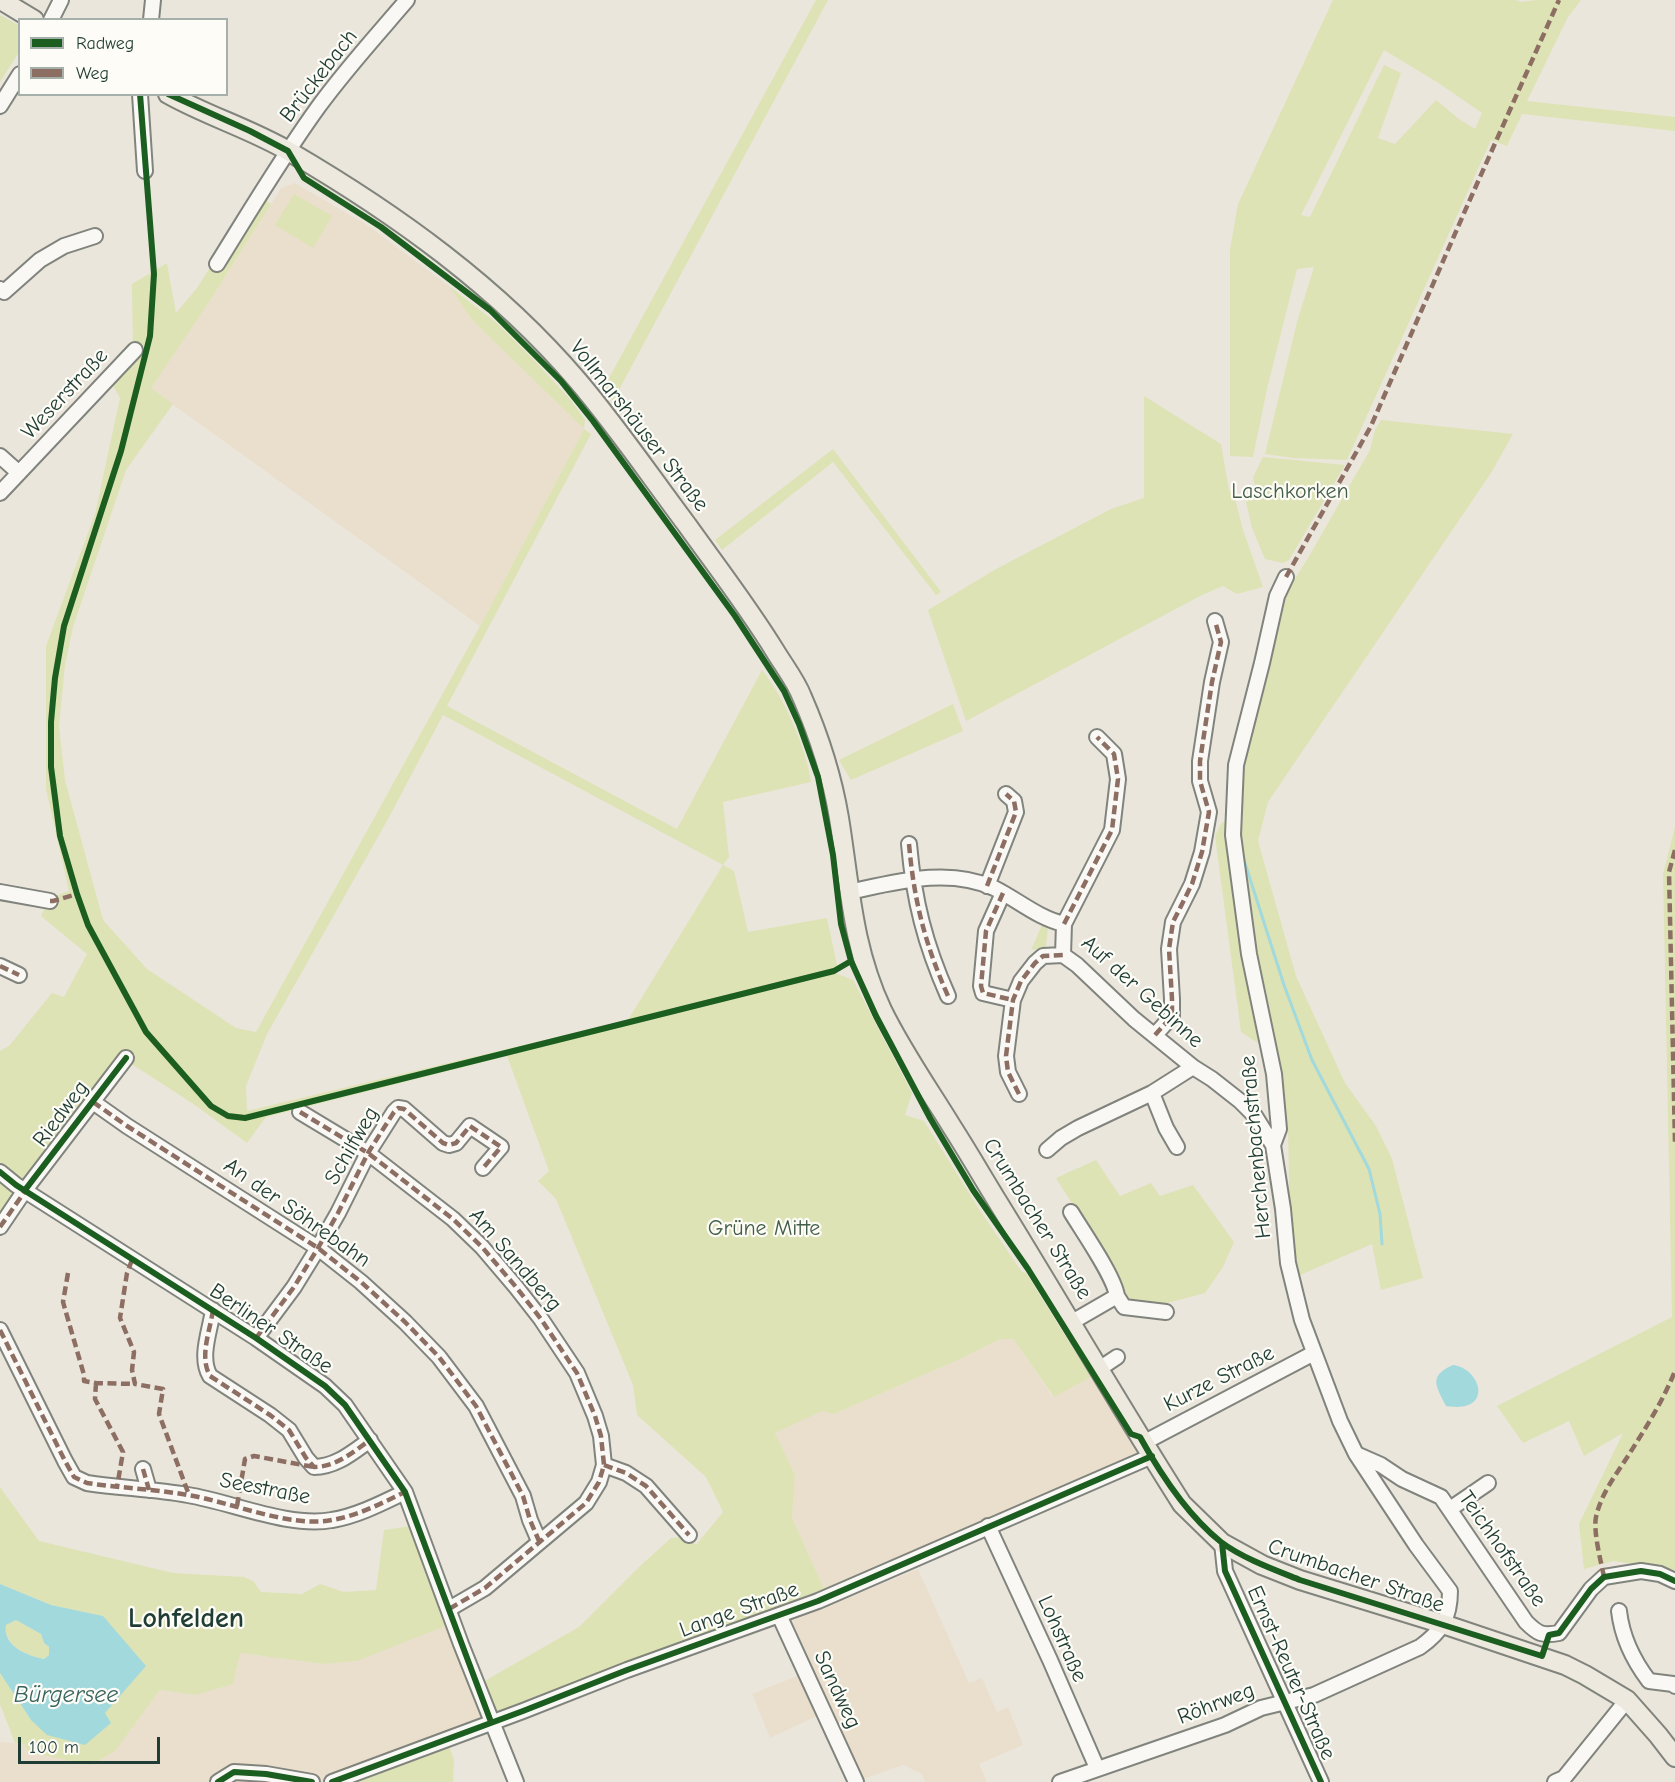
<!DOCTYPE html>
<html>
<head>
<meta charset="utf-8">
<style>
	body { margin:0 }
	#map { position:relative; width:1675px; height:1782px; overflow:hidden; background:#ebe6dc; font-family:"Comic Neue",sans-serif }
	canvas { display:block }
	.legend { position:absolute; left:18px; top:18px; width:210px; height:78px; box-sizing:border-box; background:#fdfcf7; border:2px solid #a4b0a9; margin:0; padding:8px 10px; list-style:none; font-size:18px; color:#1f3d34 }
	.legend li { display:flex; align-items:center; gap:12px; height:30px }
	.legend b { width:30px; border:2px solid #a4b0a9 }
	.scale { position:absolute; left:18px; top:1737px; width:142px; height:27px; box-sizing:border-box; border:3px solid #1f3d34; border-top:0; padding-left:8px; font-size:18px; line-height:21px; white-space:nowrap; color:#1f3d34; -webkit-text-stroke:4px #fdfcf7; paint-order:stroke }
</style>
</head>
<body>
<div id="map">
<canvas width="1675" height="1782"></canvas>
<ul class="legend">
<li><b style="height:8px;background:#1b5e20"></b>Radweg</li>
<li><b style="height:8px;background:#8d6e63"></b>Weg</li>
</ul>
<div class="scale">100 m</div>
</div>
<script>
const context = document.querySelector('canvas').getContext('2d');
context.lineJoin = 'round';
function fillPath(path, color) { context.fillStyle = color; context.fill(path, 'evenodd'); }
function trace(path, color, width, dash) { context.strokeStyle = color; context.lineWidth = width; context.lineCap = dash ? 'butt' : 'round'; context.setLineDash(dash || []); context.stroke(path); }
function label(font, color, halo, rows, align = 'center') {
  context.font = font + ' "Comic Neue",sans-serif'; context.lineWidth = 4.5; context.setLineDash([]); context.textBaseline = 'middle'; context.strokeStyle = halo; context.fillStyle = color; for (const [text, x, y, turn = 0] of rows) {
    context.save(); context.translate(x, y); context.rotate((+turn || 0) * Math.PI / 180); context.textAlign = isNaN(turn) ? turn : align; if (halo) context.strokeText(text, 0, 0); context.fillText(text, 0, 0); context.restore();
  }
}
const built = new Path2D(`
	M295 183 367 225 449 286 472 320 584 429 480 626 150 388 209 302 281 188Z
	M1000 1339H1013L1053 1397 1091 1377 1139 1453 926 1549 824 1589 792 1516 795 1475 775 1433 822 1410 834 1414 958 1360Z
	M918 1569 969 1683 982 1678 997 1712 1008 1707 1023 1745 979 1764 987 1782H925L922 1774 903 1765 863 1779 792 1621Z
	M448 1625 487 1731 349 1782H0V1742L24 1744 28 1752 51 1756 115 1750 160 1690 195 1695 240 1653 324 1664 356 1661Z
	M802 1674 819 1715 770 1738 752 1694Z`);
const green = new Path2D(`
	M816 0H828L613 401 604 387Z
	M1333 0H1515L1522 2 1536 0H1581L1568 17 1527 101 1675 117V131L1522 114 1507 146 1491 140 1347 460 1294 458 1265 454 1297 322 1314 267 1297 269 1267 389 1253 457 1230 456V249L1238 204ZM1384 50 1437 82 1482 113 1475 129 1459 119 1436 100 1395 144 1378 138 1401 73 1384 65 1310 217 1301 215Z
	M0 15 20 26 19 52 0 82Z
	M257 193 271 204 209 302 151 388 173 404 126 470 73 627 65 665 59 726 65 780 103 920 147 969 236 1028 256 1032 480 626 584 429 472 320 449 286 498 324 532 358 570 399 585 420 584 429 591 434 447 706 677 829 762 670C784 697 806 747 811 782L723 802 729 857 723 865 734 871 748 932 827 918 837 965 835 973 853 980 912 1093 905 1115 924 1121 979 1209 1022 1272 1026 1273 1091 1377 1054 1397 1013 1339H1000L958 1360 834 1414 822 1411 775 1433 795 1475 792 1517 824 1589 495 1715 481 1683 579 1627 639 1567 671 1538 687 1537 696 1545 723 1512 706 1477 637 1415 633 1385 556 1199 538 1181 549 1171 507 1056 266 1117 247 1143 192 1103 130 1063 0 1221V1051L9 1046 52 993 64 997 87 954 41 916 50 898 69 891 46 789V646L95 514 120 398 112 384 133 359 132 284 167 263 176 313 197 288ZM443 715 723 865 628 1020 247 1111 246 1086 267 1034 388 819Z
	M294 194 332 216 313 248 275 225Z
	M1144 396 1221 444 1229 490 1235 498 1243 530 1263 587 1237 594 1223 586 1200 596 966 721 928 610 996 569 1111 509 1144 498Z
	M1381 420 1513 434 1491 473 1268 802 1258 841 1296 976 1345 1083 1376 1126 1392 1159 1423 1278 1381 1290 1372 1244 1300 1275 1290 1229 1288 1131 1273 1053 1241 1032 1215 836 1222 822 1238 825 1240 784 1271 657 1281 601 1308 558 1370 450 1375 430Z
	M833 449 941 592 936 595 833 462 722 550 715 540Z
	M1263 457 1345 465 1289 560 1283 563 1265 559 1252 528 1246 502 1257 494 1253 477Z
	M953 704 963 731 851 780 839 760Z
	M1675 827V1570L1613 1561 1584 1569 1579 1524 1623 1433 1584 1456 1569 1421 1523 1443 1497 1406 1672 1317 1663 874Z
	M1042 925 1048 927 1046 947 1031 950Z
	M1096 1160 1120 1196 1151 1183 1160 1196 1193 1185 1234 1242 1223 1267 1205 1293 1160 1305 1128 1302 1124 1287 1056 1178Z
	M0 1487 39 1541 173 1573 244 1577 253 1581 261 1592 302 1594 320 1584 344 1592 376 1590 384 1530 411 1526 448 1625 357 1661 324 1664 240 1653 233 1684 195 1695 160 1690 115 1751 91 1765 28 1752 24 1744 15 1743 0 1704V1673L31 1720 105 1713 103 1616 51 1605 0 1584Z
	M16 1620 41 1634 44 1643 49 1647V1655L44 1659C27 1656 2 1645 6 1625Z
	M449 1746 454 1760 453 1782H349L433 1750Z`);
const water = new Path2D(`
	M1453 1365C1481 1368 1495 1414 1446 1406 1436 1386 1428 1376 1453 1365Z
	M0 1584 51 1605 103 1616 146 1666 105 1713 111 1723 85 1745 47 1735 31 1720 0 1673ZM16 1620 41 1634 44 1643 49 1647V1655L44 1659C27 1656 2 1645 6 1625Z`);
const stream = new Path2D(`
	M1244 860 1284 985 1312 1060 1369 1169 1380 1214 1382 1244`);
const minor = new Path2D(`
	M51 20 61 0
	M151 20 153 0
	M140 94 145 171
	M0 106 20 74
	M217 264C250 211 282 157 319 106 346 69 377 35 407 0
	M0 289 4 292 40 260 64 246 95 236
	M0 456 19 473
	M0 493 135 350
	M909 844C914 901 925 944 948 996
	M987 886 1016 812 1014 801 1006 794
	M0 892 50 901
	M849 892C896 882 948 867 994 888 1018 900 1038 918 1064 924
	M1003 893 986 931 981 986 983 993 1013 1000
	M1064 924 1063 955 1077 965 1134 1019 1193 1067 1212 1079 1240 1101 1255 1116 1273 1145
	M1064 924 1112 830 1118 779 1114 754 1097 737
	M0 966 19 975
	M1155 1035 1172 1016V999L1169 949 1173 922 1192 884 1202 852 1209 812 1200 781V761L1212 682 1221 642 1215 621
	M1152 1093 1166 1128 1177 1147
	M1019 1094 1008 1072 1006 1056 1013 1000 1021 981 1035 963 1043 956 1063 955
	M93 1102 127 1126 318 1248 361 1282 405 1322 439 1357 476 1406 523 1496 530 1520 539 1541
	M300 1112 368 1153 453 1219 482 1247 516 1287 541 1319 577 1373 595 1416 601 1436 604 1465 599 1482 586 1503 485 1588 449 1609
	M1047 1150 1061 1138 1078 1128 1152 1093 1193 1067
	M0 1172 16 1185 256 1338 325 1386 345 1405 405 1492 461 1644 516 1782
	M1071 1212C1083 1232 1114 1276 1117 1296L1072 1322
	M0 1227 25 1190 126 1058
	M1117 1296 1124 1307 1166 1312
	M213 1310C210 1331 199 1357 210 1376L270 1415 289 1430 306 1458 314 1467C336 1467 353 1452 370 1440
	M0 1330 65 1461 74 1477 87 1483C120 1488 154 1489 188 1495 231 1502 289 1528 332 1520 357 1516 382 1503 405 1492
	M256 1338 294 1287 318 1248 338 1213 368 1153 394 1112 398 1108 404 1109 443 1143 449 1145 456 1143 470 1126 501 1147 483 1168
	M1099 1369 1117 1357
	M1143 1443 1314 1353
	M1356 1454 1381 1465 1402 1479 1441 1497 1526 1622C1538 1634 1542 1636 1559 1633L1591 1589 1604 1577 1641 1571 1660 1574 1675 1581
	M604 1465 626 1473 646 1486 689 1535
	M143 1469 149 1490
	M1450 1509 1488 1483
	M988 1526 1050 1660 1097 1768
	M1222 1543 1225 1571 1321 1782
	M1619 1611C1622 1637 1633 1660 1649 1681
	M779 1615 856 1782
	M1649 1681 1673 1684 1675 1686
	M218 1782 234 1772 266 1774 312 1782
	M332 1782 523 1711 627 1670 818 1601 1152 1456
	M1060 1782 1225 1725 1261 1708 1314 1695 1420 1647C1441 1632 1450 1618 1450 1591L1416 1545 1356 1454 1340 1421 1302 1320 1288 1263 1283 1209 1273 1145 1279 1129 1274 1074 1249 954 1233 835 1236 765 1262 663 1277 596 1286 577
	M1555 1782 1564 1778 1627 1700`);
const major = new Path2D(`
	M1 0 34 20
	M168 94C207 116 251 129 290 152 396 214 498 287 578 381 617 427 651 477 687 525 717 567 748 607 775 651 784 666 796 681 802 697 819 736 832 776 839 818 850 886 852 946 882 1010 902 1051 928 1088 952 1127 968 1152 983 1178 999 1204 1060 1303 1119 1405 1182 1504L1222 1543 1262 1565 1300 1580 1443 1624 1565 1665 1585 1675 1627 1700 1658 1735 1675 1757`);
const quiet = new Path2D(`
	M1286 577 1371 426 1468 204 1559 0
	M909 844C914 901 925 944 948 996
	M1675 850 1669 872 1675 1143
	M987 886 1016 812 1014 801 1006 794
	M1003 893 986 931 981 986 983 993 1013 1000
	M50 901H53L77 894
	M1064 924 1112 830 1118 779 1114 754 1097 737
	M0 966 19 975
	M1155 1035 1172 1016V999L1169 949 1173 922 1192 884 1202 852 1209 812 1200 781V761L1212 682 1221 642 1215 621
	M1019 1094 1008 1072 1006 1056 1013 1000 1021 981 1035 963 1043 956 1063 955
	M93 1102 127 1126 318 1248 361 1282 405 1322 439 1357 476 1406 523 1496 530 1520 539 1541
	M300 1112 368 1153 453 1219 482 1247 516 1287 541 1319 577 1373 595 1416 601 1436 604 1465 599 1482 586 1503 485 1588 449 1609
	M0 1227 28 1187
	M132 1260 127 1273 120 1318 134 1352 132 1370 135 1384 163 1389 159 1414 189 1495
	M68 1273 63 1302 84 1375V1381L96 1383 135 1384
	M213 1310C210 1331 199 1357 210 1376L270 1415 289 1430 306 1458 314 1467C336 1467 353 1452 370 1440
	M0 1330 65 1461 74 1477 87 1483C120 1488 154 1489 188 1495 231 1502 289 1528 332 1520 357 1516 382 1503 405 1492
	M256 1338 294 1287 318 1248 338 1213 368 1153 394 1112 398 1108 404 1109 443 1143 449 1145 456 1143 470 1126 501 1147 483 1168
	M96 1383 95 1399 123 1452 117 1487
	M604 1465 626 1473 646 1486 689 1535
	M143 1469 149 1490
	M237 1506 245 1459 254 1456 314 1467
	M1604 1577C1601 1562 1593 1531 1596 1517 1601 1494 1615 1476 1628 1456 1645 1429 1663 1401 1675 1371`);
const cycleway = new Path2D(`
	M140 94 154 274 150 336 121 451 64 626 55 678 51 722V767L60 836 77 894 88 925 146 1032 211 1106 228 1116 245 1118 746 993 834 971 851 961
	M168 94 250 131 288 151 304 178 381 227 490 310 561 381 593 421 735 616 784 691 799 724 818 777 833 855 841 924 851 961 876 1016 930 1118 973 1190 1028 1269 1131 1434 1140 1437C1161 1475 1187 1515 1221 1542 1242 1558 1275 1570 1300 1580L1542 1656 1549 1635 1559 1633 1591 1589 1604 1577 1641 1571 1660 1574 1675 1581
	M0 1172 16 1185 256 1338 325 1386 345 1405 405 1492 491 1722
	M25 1190 126 1058
	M1222 1543 1225 1571 1321 1782
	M218 1782 234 1772 266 1774 312 1782
	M332 1782 523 1711 627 1670 818 1601 1152 1456`);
const streetNames = [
	["Brückebach",319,76,-52],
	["Weserstraße",65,394,-47],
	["Vollmarshäuser Straße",639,426,52],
	["Auf der Gebinne",1142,992,42],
	["Riedweg",61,1114,-53],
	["Schilfweg",352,1146,-60],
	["Herchenbachstraße",1256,1147,-95],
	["An der Söhrebahn",297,1213,35],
	["Crumbacher Straße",1037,1219,58],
	["Am Sandberg",515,1260,49],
	["Berliner Straße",271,1329,34],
	["Kurze Straße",1219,1379,-27],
	["Seestraße",265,1489,11],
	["Teichhofstraße",1502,1549,55],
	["Crumbacher Straße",1356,1576,19],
	["Lange Straße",739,1610,-20],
	["Lohstraße",1062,1639,66],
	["Ernst-Reuter-Straße",1291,1673,66],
	["Sandweg",837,1690,65],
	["Röhrweg",1216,1704,-21]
];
const parkNames = [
	["Laschkorken",1290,492],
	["Grüne Mitte",764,1229]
];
const waterNames = [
	["Bürgersee",66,1695]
];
const districtNames = [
	["Lohfelden",186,1619]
];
fillPath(built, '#eadfcc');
fillPath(green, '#dde3b4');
fillPath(water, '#a2d9dc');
trace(stream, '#a2d9dc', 3);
trace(minor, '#80847d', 18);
trace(major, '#80847d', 22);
trace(minor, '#f9f8f5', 14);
trace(major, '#ede9de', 18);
trace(quiet, '#8d6e63', 4.5, [9, 4.5]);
trace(cycleway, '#1b5e20', 6);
label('22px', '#1f3d34', '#fdfcf7', streetNames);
label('22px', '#435e47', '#fdfcf7', parkNames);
label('italic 24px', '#38635e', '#fdfcf7', waterNames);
label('bold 28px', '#1f3d34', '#fdfcf7', districtNames);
</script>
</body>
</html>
